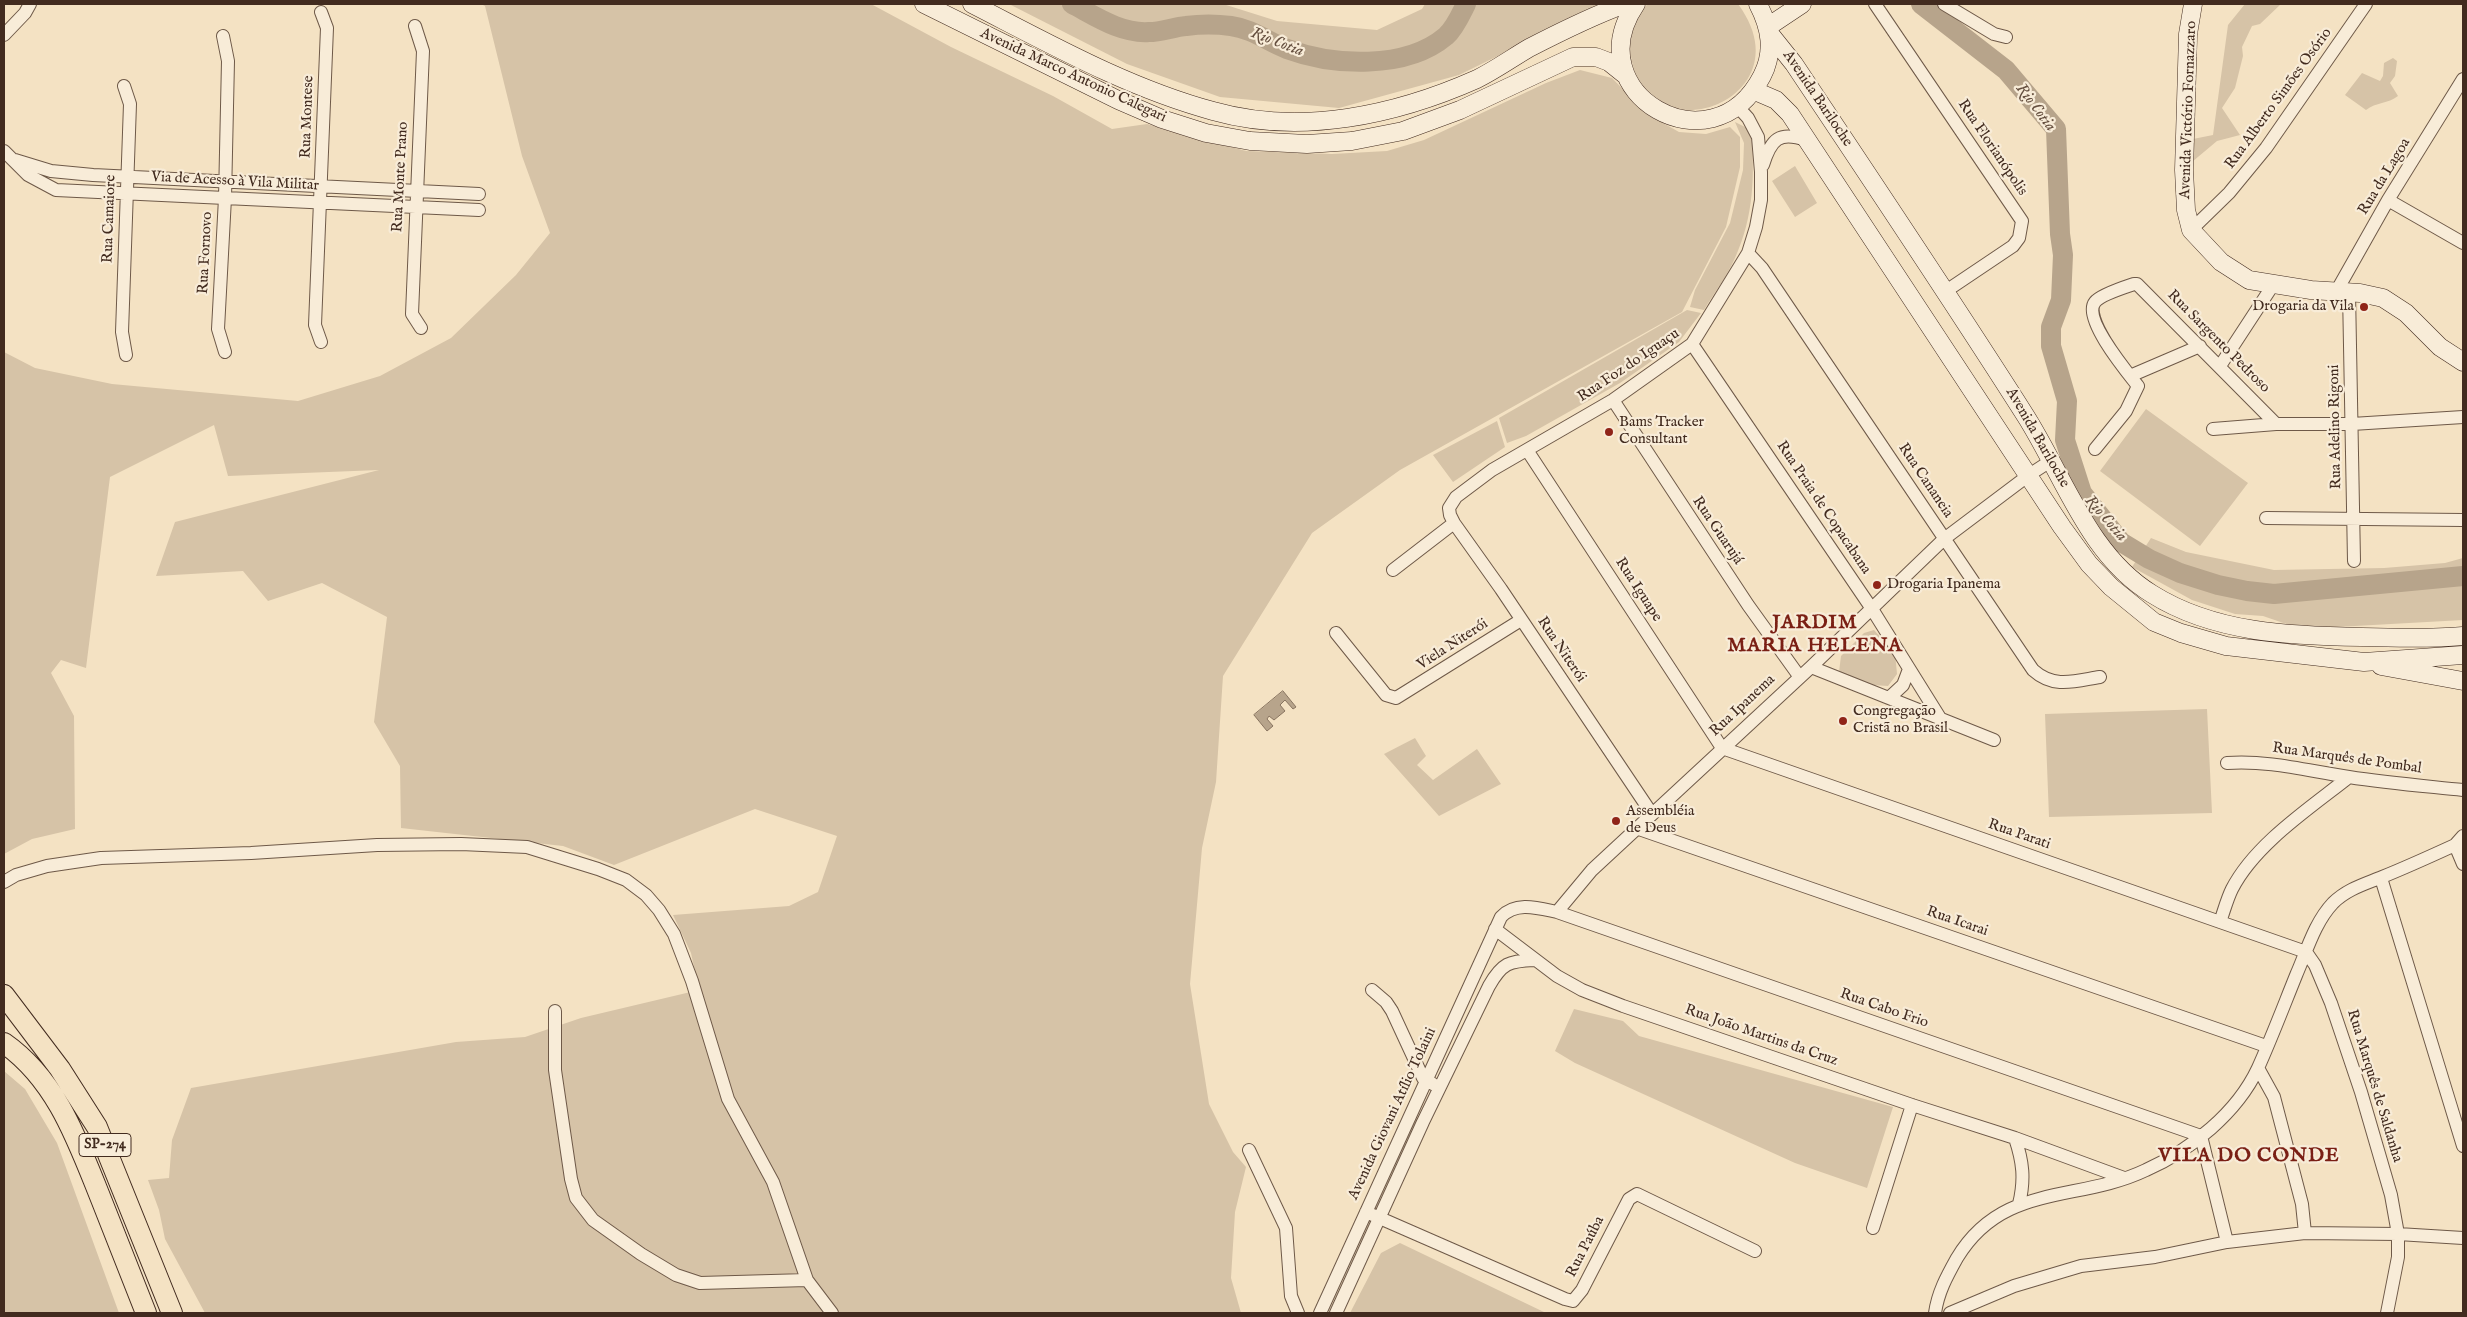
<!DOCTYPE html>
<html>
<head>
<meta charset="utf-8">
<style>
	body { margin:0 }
	#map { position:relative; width:2467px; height:1317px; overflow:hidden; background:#f4e2c3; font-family:"IM FELL English",serif }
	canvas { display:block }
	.frame { position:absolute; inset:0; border:5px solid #422b1f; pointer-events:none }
</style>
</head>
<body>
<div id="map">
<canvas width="2467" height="1317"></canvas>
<div class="frame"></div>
</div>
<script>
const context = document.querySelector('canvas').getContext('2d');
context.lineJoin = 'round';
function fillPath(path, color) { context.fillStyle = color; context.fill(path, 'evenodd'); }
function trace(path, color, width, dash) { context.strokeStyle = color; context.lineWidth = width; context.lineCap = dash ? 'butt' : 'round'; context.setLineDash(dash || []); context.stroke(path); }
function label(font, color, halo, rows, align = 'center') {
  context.font = font + ' "IM FELL English",serif'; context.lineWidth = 4.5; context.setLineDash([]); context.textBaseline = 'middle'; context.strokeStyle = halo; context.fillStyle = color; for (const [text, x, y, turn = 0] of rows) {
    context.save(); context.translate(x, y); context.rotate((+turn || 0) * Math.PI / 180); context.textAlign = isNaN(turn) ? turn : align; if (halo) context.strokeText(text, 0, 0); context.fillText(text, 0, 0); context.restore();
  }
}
const green = new Path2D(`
	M481 4H871L951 47 1053 96 1112 129 1147 124 1246 151 1332 154 1387 151 1424 140 1546 83 1580 70 1612 78 1647 114 1679 132 1706 134 1730 127 1740 137V167L1726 227 1682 312 1400 470 1312 533 1223 676 1216 782 1202 848 1190 984 1209 1104 1233 1152 1246 1167 1235 1212 1231 1278 1241 1313H205L165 1239 159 1210 148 1180 169 1178 172 1140 191 1088 456 1042 525 1037 581 1018 699 990 691 953 673 915 789 906 818 892 837 836 755 809 614 865 563 846 401 828 400 766 374 722 387 617 322 583 268 601 243 571 156 576 175 522 379 470 228 476 214 425 110 477 86 668 61 660 51 673 74 716 75 829 32 839 4 854V352L35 368 112 384 298 401 380 376 451 338 516 275 550 233 522 156 485 6Z
	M1009 4H1223L1277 21 1377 30 1422 9 1425 4H1598L1569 21 1459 75 1339 108 1220 97 1127 64Z
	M1648 4H1738C1809 100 1645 159 1631 56 1628 38 1634 16 1648 4Z
	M2245 4H2281L2260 24 2252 26 2242 47 2243 56 2235 88 2222 108 2240 135 2217 141 2192 162 2193 139 2213 135 2228 25Z
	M2393 58 2397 61 2395 76 2390 83 2398 96C2388 104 2376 102 2366 110L2345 95 2362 73 2380 81 2383 76 2384 63Z
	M1735 122 1751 130C1755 174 1754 216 1735 258 1727 276 1714 293 1704 310L1690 307 1695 290 1730 223 1743 170 1744 143Z
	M1795 166 1817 203 1795 217 1772 181Z
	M1687 310 1701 313 1679 342 1620 383 1526 436 1507 443 1499 418Z
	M2146 409 2248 483 2200 546 2100 471Z
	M1497 421 1505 447 1453 482 1433 455Z
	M2151 538 2186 552 2274 570 2384 568 2445 563 2463 558V620L2301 629 2263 616 2235 614 2192 600 2132 567Z
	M1874 630 1895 653 1897 674 1888 686 1872 685 1839 672 1841 656 1864 633Z
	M2207 709 2212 813 2049 817 2045 714Z
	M1415 738 1426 756 1417 765 1433 780 1477 749 1501 784 1439 816 1384 754Z
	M1574 1009 1623 1021 1639 1036 1893 1107 1867 1188 1795 1163 1575 1063 1555 1051Z
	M4 1071 25 1089 57 1143 119 1313H4Z
	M1400 1243 1546 1313H1350L1381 1253Z`);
const water = new Path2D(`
	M1283 691 1296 707 1293 709 1285 700 1280 705 1285 711 1274 720 1269 716 1267 719 1273 726 1267 731 1254 715Z`);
const river = new Path2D(`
	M1072 4C1095 16 1121 34 1149 32 1161 32 1174 27 1186 26 1201 24 1216 24 1231 26 1253 29 1268 42 1287 49 1333 66 1406 70 1446 36 1455 28 1461 14 1466 4
	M1921 4 2006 70 2056 129 2060 234 2063 255 2061 300 2051 327V346L2067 401 2065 440 2082 493 2121 542 2149 559 2180 573 2218 585 2247 591 2274 594 2463 576`);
const street = new Path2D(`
	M1875 4 2022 221 2019 238 2013 246 1946 291
	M1944 4 1994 34 2006 37
	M321 12 327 28 315 325 321 342
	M415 26 423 51 412 314 421 328
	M4 35 25 13 30 4
	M223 36 228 61 225 198 218 329 225 352
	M124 86 130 104 122 332 126 355
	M4 151 28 175 56 190 479 210
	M15 160 51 171 93 175 479 194
	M1763 165C1771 139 1779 131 1806 140
	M2388 200 2463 243
	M2191 230 2229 193 2266 148 2366 4
	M1748 253 1762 268 2033 670C2054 689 2075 681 2100 677
	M2336 292 2388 200 2463 79
	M2349 292 2354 561
	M1692 344 1872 609 1940 718
	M2220 366 2273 285
	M2130 376 2200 346
	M1613 400 1748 605 1799 676
	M2213 429 2276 424H2352L2463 417
	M2095 449 2126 411 2138 386C2127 372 2082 318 2095 302 2100 295 2125 287 2134 284H2137L2276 424
	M1527 450 1722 748 2306 952 2315 965 2331 1003 2361 1092 2391 1195 2398 1234V1257L2387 1313
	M2266 518 2463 520
	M1393 570 1454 523
	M1336 633 1386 695 1396 698 1521 620
	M1811 667 1994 740
	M1889 698 1903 685 1909 669
	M2227 763C2269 760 2308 771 2349 777 2387 783 2425 786 2463 790
	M1652 814 1501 589 1454 523 1450 515 1449 508 1456 497 1492 470 1613 400 1692 344 1748 253 1756 227 1761 200V172L1758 137 1748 118 1738 107
	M1636 828 2266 1046
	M2455 845 2463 864
	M2381 878 2463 1146
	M4 882 16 875 47 866 101 858 251 853 377 845 461 844 527 847 598 869 626 880 646 895 659 910 674 934 692 981 728 1099 773 1182 807 1280 832 1313
	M1557 912 2201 1136 2227 1242
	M2220 922C2224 911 2227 899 2232 889 2255 844 2310 808 2349 777
	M1495 929 1557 976 1582 990 1623 1006 1912 1105 2015 1138 2124 1178
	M1372 990 1386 1002 1392 1011 1423 1078 1433 1084
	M555 1011V1070L571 1179 576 1198 593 1220 641 1254 676 1275 700 1283 807 1280
	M2258 1068 2274 1097 2302 1204 2305 1233
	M2015 1138C2023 1162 2025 1179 2019 1204
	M1249 1150 1286 1228 1291 1296 1298 1313
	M1366 1212 1565 1299 1573 1301 1582 1290 1629 1199 1637 1194 1755 1251
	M1873 1228 1912 1105
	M1320 1313 1501 917C1516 901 1538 908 1557 912L1592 870 1811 667 1944 539 2029 475 2052 460
	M1336 1313 1423 1122 1489 986C1502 963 1509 961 1534 960
	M1935 1313C1938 1292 1947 1276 1957 1258 2003 1182 2077 1203 2146 1170 2191 1150 2237 1113 2258 1068 2272 1037 2284 1005 2297 973 2307 950 2315 922 2333 903 2347 889 2365 884 2382 877 2407 867 2431 856 2455 845L2463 836
	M1950 1313 2014 1286 2081 1266 2155 1257 2227 1242 2305 1233 2398 1234 2463 1238`);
const secondary = new Path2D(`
	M924 4 1118 100 1162 119 1206 133 1250 141 1307 144 1352 141 1403 131 1460 110 1573 57H1596L1609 62 1624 74
	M972 4C1050 44 1128 88 1213 111 1301 136 1396 115 1477 79 1495 70 1512 58 1529 48 1560 32 1592 16 1625 4
	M1636 4C1575 93 1712 173 1762 76 1775 51 1770 27 1758 4
	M2193 4 2188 34 2184 170 2186 210 2191 230 2221 262 2249 280 2311 290 2360 293 2383 298 2406 313 2440 347 2463 362
	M1769 26 1802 4
	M1770 34 1794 64C1872 181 1950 297 2025 415 2064 476 2088 555 2152 594 2214 633 2291 636 2362 637 2396 638 2430 639 2463 636
	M1755 91 1776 100 1790 114 2062 527 2089 564 2111 587 2154 622 2181 633 2226 646 2364 662 2463 655
	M2381 666 2463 681`);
const primary = new Path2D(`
	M4 995 60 1069 97 1127 172 1313
	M4 1043C57 1080 78 1142 101 1199 116 1237 131 1275 146 1313`);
const markers = [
	[2364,307,5,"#8f2418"],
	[1609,432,5,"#8f2418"],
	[1877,585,5,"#8f2418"],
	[1843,721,5,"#8f2418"],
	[1616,821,5,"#8f2418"]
];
const shields = [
	[105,1145,52]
];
const shieldNames = [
	["SP-274",105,1145]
];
const streetNames = [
	["Avenida Marco Antonio Calegari",1073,76,25],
	["Avenida Bariloche",1817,99,56],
	["Rua Alberto Simões Osório",2279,99,-54],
	["Avenida Victório Fornazzaro",2189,110,-88],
	["Rua Montese",308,117,-88],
	["Rua Florianópolis",1992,148,56],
	["Rua Monte Prano",401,177,-87],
	["Rua da Lagoa",2385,177,-59],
	["Via de Acesso à Vila Militar",235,182,3],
	["Rua Camaiore",110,219,-88],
	["Rua Fornovo",206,253,-87],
	["Rua Sargento Pedroso",2218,342,45],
	["Rua Foz do Iguaçu",1629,366,-34],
	["Rua Adelino Rigoni",2336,427,-91],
	["Avenida Bariloche",2037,438,60],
	["Rua Cananeia",1925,481,56],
	["Rua Praia de Copacabana",1823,508,56],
	["Rua Guarujá",1717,531,56],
	["Rua Iguape",1638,590,57],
	["Viela Niterói",1453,645,-33],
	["Rua Niterói",1561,650,56],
	["Rua Ipanema",1743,706,-43],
	["Rua Marquês de Pombal",2347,759,8],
	["Rua Parati",2019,835,19],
	["Rua Icarai",1957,922,19],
	["Rua Cabo Frio",1884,1009,19],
	["Rua João Martins da Cruz",1761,1036,19],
	["Rua Marquês de Saldanha",2374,1086,73],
	["Avenida Giovani Atílio Tolaini",1393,1114,-65],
	["Rua Paúba",1586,1247,-63]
];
const poiNames = [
	["Drogaria da Vila",2354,307,"right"],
	["Bams Tracker",1619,423],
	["Consultant",1619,440],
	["Drogaria Ipanema",1887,585],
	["Congregação",1853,712],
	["Cristã no Brasil",1853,729],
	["Assembléia",1626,812],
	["de Deus",1626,829]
];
const waterNames = [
	["Rio Cotia",1277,43,21],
	["Rio Cotia",2035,108,53],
	["Rio Cotia",2105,519,49]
];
const districtNames = [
	["JARDIM",1815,624],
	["MARIA HELENA",1815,647],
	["VILA DO CONDE",2249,1157]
];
fillPath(green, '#d6c3a7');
fillPath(water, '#b7a48b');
trace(water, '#887460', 1);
trace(river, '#b7a48b', 20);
trace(street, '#6e5948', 14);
trace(secondary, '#422b1f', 19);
trace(primary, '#422b1f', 22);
trace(street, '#f8ecd8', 12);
trace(secondary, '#f8ecd8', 18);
trace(primary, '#f4e2c3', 20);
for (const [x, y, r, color] of markers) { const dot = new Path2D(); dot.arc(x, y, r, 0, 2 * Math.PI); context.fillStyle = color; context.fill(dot); trace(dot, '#f8ecd8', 2); }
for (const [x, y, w] of shields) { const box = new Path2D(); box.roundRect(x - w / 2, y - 11.5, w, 23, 4); context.fillStyle = '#f8ecd8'; context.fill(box); trace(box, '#422b1f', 1); }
label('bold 14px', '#422b1f', null, shieldNames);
label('15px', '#422b1f', '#f8ecd8', streetNames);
label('15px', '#422b1f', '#f8ecd8', poiNames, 'left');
label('italic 16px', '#654f3f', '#f8ecd8', waterNames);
context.letterSpacing = '1px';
label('bold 20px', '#7a1f14', '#f8ecd8', districtNames);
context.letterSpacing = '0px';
</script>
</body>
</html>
